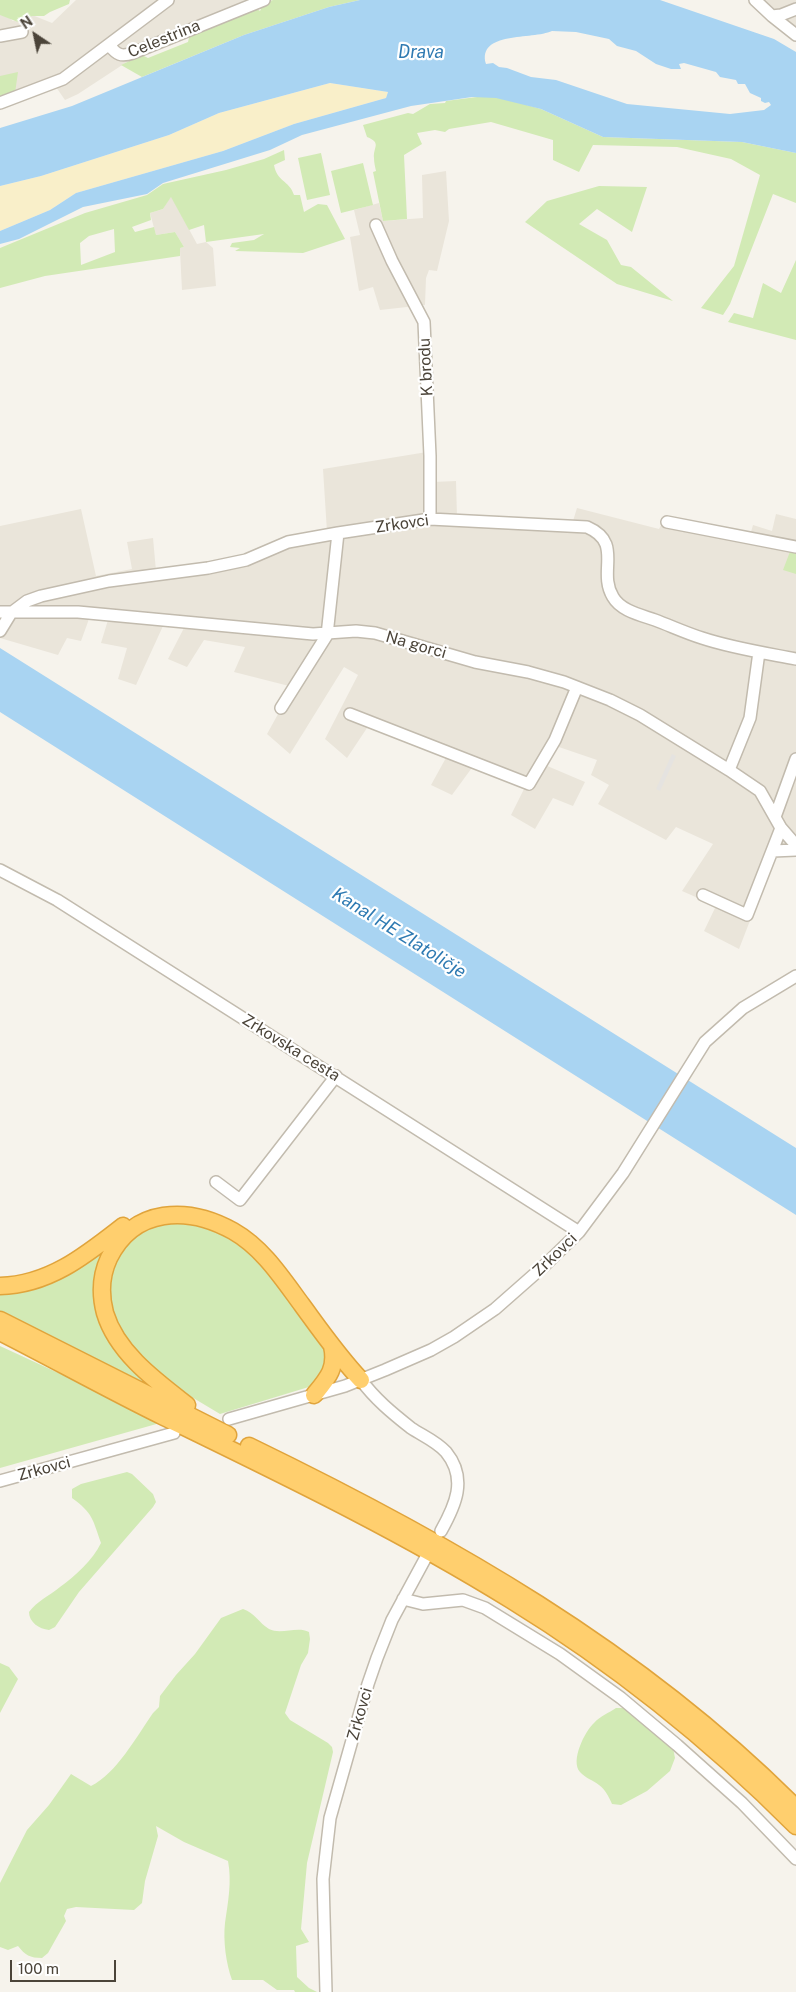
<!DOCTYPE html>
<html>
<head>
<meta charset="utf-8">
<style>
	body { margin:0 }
	#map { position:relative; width:796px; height:1992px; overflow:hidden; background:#f6f3ec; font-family:"Public Sans",sans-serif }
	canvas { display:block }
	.north { position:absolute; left:10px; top:10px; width:50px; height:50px; -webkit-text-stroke:4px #fff; paint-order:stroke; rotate:326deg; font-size:14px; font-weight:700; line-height:20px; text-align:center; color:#4b4439 }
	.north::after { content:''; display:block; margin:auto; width:18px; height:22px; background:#4b4439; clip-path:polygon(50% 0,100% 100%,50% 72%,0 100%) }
	.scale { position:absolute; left:10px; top:1960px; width:106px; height:22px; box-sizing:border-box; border:2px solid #4b4439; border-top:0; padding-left:6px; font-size:15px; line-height:18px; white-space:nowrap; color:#4b4439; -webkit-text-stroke:4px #fff; paint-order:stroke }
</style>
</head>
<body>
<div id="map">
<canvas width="796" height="1992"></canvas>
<div class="north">N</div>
<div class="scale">100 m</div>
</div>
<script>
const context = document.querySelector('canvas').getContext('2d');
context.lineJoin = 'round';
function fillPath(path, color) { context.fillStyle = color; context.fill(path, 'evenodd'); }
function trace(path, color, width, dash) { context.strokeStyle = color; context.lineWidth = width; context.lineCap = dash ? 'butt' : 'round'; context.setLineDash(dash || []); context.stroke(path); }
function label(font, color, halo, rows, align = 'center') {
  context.font = font + ' "Public Sans",sans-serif'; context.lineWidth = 4.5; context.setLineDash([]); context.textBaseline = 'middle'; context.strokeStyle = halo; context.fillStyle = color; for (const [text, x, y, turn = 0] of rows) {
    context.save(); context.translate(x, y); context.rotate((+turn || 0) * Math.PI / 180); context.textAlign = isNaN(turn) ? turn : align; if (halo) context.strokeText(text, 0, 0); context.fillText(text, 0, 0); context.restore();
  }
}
const residential = new Path2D(`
	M76 0H273L136 56 78 94 65 100 56 87 0 106V10L13 21 32 15 52 23Z
	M749 0H796V39L778 26Z
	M446 171 449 221 437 271 429 270 426 278 425 305 380 310 373 287 359 291 350 237 360 235 354 210 379 203 383 221 423 218 422 175Z
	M171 196 197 244 206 242 213 248 216 286 182 290 180 251V248L184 247 175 232 156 235 150 213 163 209Z
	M433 451V482L456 481 457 517 573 521 577 508 659 529 665 517 751 532 753 525 772 531 776 514 796 519V854L775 856 739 949 704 931 716 906 682 891 713 844 676 827 666 840 598 804 609 785 591 775 597 760 556 746 545 765 585 782 573 806 553 798 535 829 511 815 525 787 474 765 452 795 431 785 447 756 369 725 347 758 325 739 358 675 344 667 290 754 267 734 293 687 234 672 245 647 204 640 187 667 168 659 184 628 163 626 136 685 118 679 127 648 101 643 108 620 89 619 81 641 67 638 58 655 0 638V526L81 509 96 576 132 569 127 542 153 538 156 571 243 557 327 532 323 469Z`);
const green = new Path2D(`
	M0 0H70L69 4 50 12 44 16H32L18 22 0 15Z
	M273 0H360L329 7 244 35 142 77 121 65 142 55 148 58 188 42 190 33 254 7 260 11 261 9 257 6Z
	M18 72 15 93 0 96V76Z
	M492 95 541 109 603 137 742 142 796 153V203L773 194 730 304 723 315 701 308 734 266 760 175 731 159 677 147 593 145 579 172 553 160V140L491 122 449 129 445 132 435 130 417 133 422 144 404 155 407 219 383 221 373 172 376 171C375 167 374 162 374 158 373 147 382 143 367 137L363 125 408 113 413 114 430 104 445 103 446 101Z
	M284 150 285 160 274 165C277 182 289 180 294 195H300L304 212 318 204 327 205 345 239 303 253 235 251 240 248 230 247 232 243 254 240 264 234 206 242 204 225 189 230 171 197 163 209 150 213 151 220 132 227 135 232 154 227 156 235 175 232 184 247 180 248V256L45 276 0 288V248L85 213 147 195 163 184 226 170 264 159ZM114 229 115 252 81 265 80 243 89 236Z
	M321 153 330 195 307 200 298 158Z
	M363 163 373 205 341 213 331 171Z
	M599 186 647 187 632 232 597 209 579 224 607 240 621 265 631 267 673 301 617 284 525 222 547 201Z
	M796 260V340L728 322 734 313 753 318 763 283 781 293Z
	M791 549 796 551V574L783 570Z
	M173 1219 222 1231 272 1269 323 1344 329 1358 321 1379 312 1386 220 1414 160 1378 136 1353 119 1329 112 1306 109 1277 121 1249 135 1231Z
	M111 1241 99 1313 159 1390 0 1311V1290Z
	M0 1346 121 1402 160 1423 0 1468Z
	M127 1472 132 1474 153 1494 156 1502 153 1507 79 1592 55 1627 49 1630C39 1629 29 1622 29 1612 37 1601 49 1596 60 1587 75 1576 93 1560 101 1543 93 1520 93 1513 72 1498V1489L81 1484Z
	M243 1609C255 1613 259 1623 269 1629 281 1635 297 1626 309 1632L310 1639 308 1653 301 1665 285 1713 290 1720 328 1743 332 1747 333 1752 307 1863 301 1929 309 1942 296 1946 297 1977 309 1988 317 1992H295L294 1990H277L263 1980H232C226 1963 223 1941 225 1923 228 1902 232 1882 228 1861L184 1842 156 1826 158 1836 145 1881 142 1903 134 1910 76 1907 67 1909 64 1916 66 1921 48 1953 42 1958C30 1958 25 1955 18 1946L8 1950 0 1947V1883L27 1830 49 1805 71 1774 91 1786C116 1774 137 1736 153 1713L159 1707 160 1696 176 1675 195 1654 221 1618Z
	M0 1663 9 1667 18 1679 0 1713Z
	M616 1708H623L633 1714 673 1748 675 1758 670 1771 647 1791 621 1805 612 1804C609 1797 605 1789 599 1785 593 1780 585 1778 580 1772 570 1761 585 1731 594 1723 600 1716 609 1713 616 1708Z`);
const sand = new Path2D(`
	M330 83 388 92 386 98 294 124 223 151 76 193 50 210 0 231V186L41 176 169 135 219 113Z`);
const parking = new Path2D(`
	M672 754 676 756 660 791 656 789Z`);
const water = new Path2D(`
	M360 0H660L774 39 796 52V153L742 142 603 137 541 109 496 98 472 97 411 106 302 135 270 150 163 183 147 194 83 207 19 239 0 244V231L50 210 76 193 223 151 294 124 386 98 388 92 330 83 219 113 169 135 41 176 0 186V128L72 106 244 35 329 7ZM552 31 576 32 609 39 617 46 636 51 656 64 671 69H681L679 64 684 63 716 72 720 77 736 80 738 84H745L750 93 761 98V101L765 103 769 102 771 105 764 110 730 114 627 104 556 80 531 77 507 68 499 67 493 63 486 64C477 31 532 40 552 31Z
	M0 648 796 1148V1215L0 712Z`);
const minor = new Path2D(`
	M755 0 772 16 796 35
	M772 16 781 15 796 9
	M0 36 22 32
	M109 45C117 55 121 57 133 53L264 0
	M0 103 63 79 168 0
	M376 225 392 261 424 322 430 456V519
	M667 522 796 547
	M0 612H78L313 634 356 631 375 633 475 662 528 672 564 682 610 700 640 715 729 770 760 791 781 828 796 845
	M0 631 11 613 27 601 41 596 109 581 208 568 246 560 288 542 338 533 430 519 587 527C624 543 597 571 613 597 621 611 641 615 655 620 671 626 686 633 702 638 732 648 765 653 796 659
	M281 708 327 635 338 533
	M350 714 529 784 555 740 577 687
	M729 770 750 718 759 652
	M775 817 796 759
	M773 851 796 850
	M0 870 57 900 579 1232
	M703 895 747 915 781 828
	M216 1182 240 1200 336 1076
	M361 1380C375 1399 392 1413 411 1428 423 1436 436 1441 446 1452 468 1479 455 1506 441 1531
	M229 1419 345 1386 385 1370 431 1350 454 1337 495 1309 545 1265 579 1232 623 1173 705 1042 743 1008 796 976
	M0 1481 174 1433
	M403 1599 423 1604 463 1600 485 1608 560 1654 621 1698 677 1745 742 1803 796 1859
	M326 1992 323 1879 330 1818 368 1684 377 1658 392 1620 425 1559`);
const highway = new Path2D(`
	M0 1286C49 1285 86 1255 123 1226
	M0 1320 228 1435
	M0 1332C55 1360 109 1390 164 1417 281 1474 400 1531 511 1600 615 1664 710 1740 796 1826
	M314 1395C328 1378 337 1368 332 1346
	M187 1405C156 1381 117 1353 105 1313 100 1294 101 1275 109 1258 134 1207 188 1206 233 1231 263 1248 282 1278 302 1305 321 1331 339 1357 361 1380
	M249 1446C447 1542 640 1651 796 1808`);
const streetNames = [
	["Celestrina",164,39,-22],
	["K brodu",426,367,-93],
	["Zrkovci",402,524,-8],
	["Na gorci",416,645,16],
	["Zrkovska cesta",291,1048,32],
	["Zrkovci",555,1255,-44],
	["Zrkovci",44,1469,-15],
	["Zrkovci",360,1714,-74]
];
const waterNames = [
	["Drava",421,52],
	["Kanal HE Zlatoličje",399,933,32]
];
fillPath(residential, '#eae5da');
fillPath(green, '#d2eab5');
fillPath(sand, '#f9efc9');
fillPath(parking, '#e5e3e0');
fillPath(water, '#a9d4f2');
trace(minor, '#c2bbae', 14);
trace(highway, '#e0a43c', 19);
trace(minor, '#fff', 11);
trace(highway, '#ffcf6e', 16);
label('16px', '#4b4439', '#fff', streetNames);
label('italic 18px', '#2e7ab2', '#fff', waterNames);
</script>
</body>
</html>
